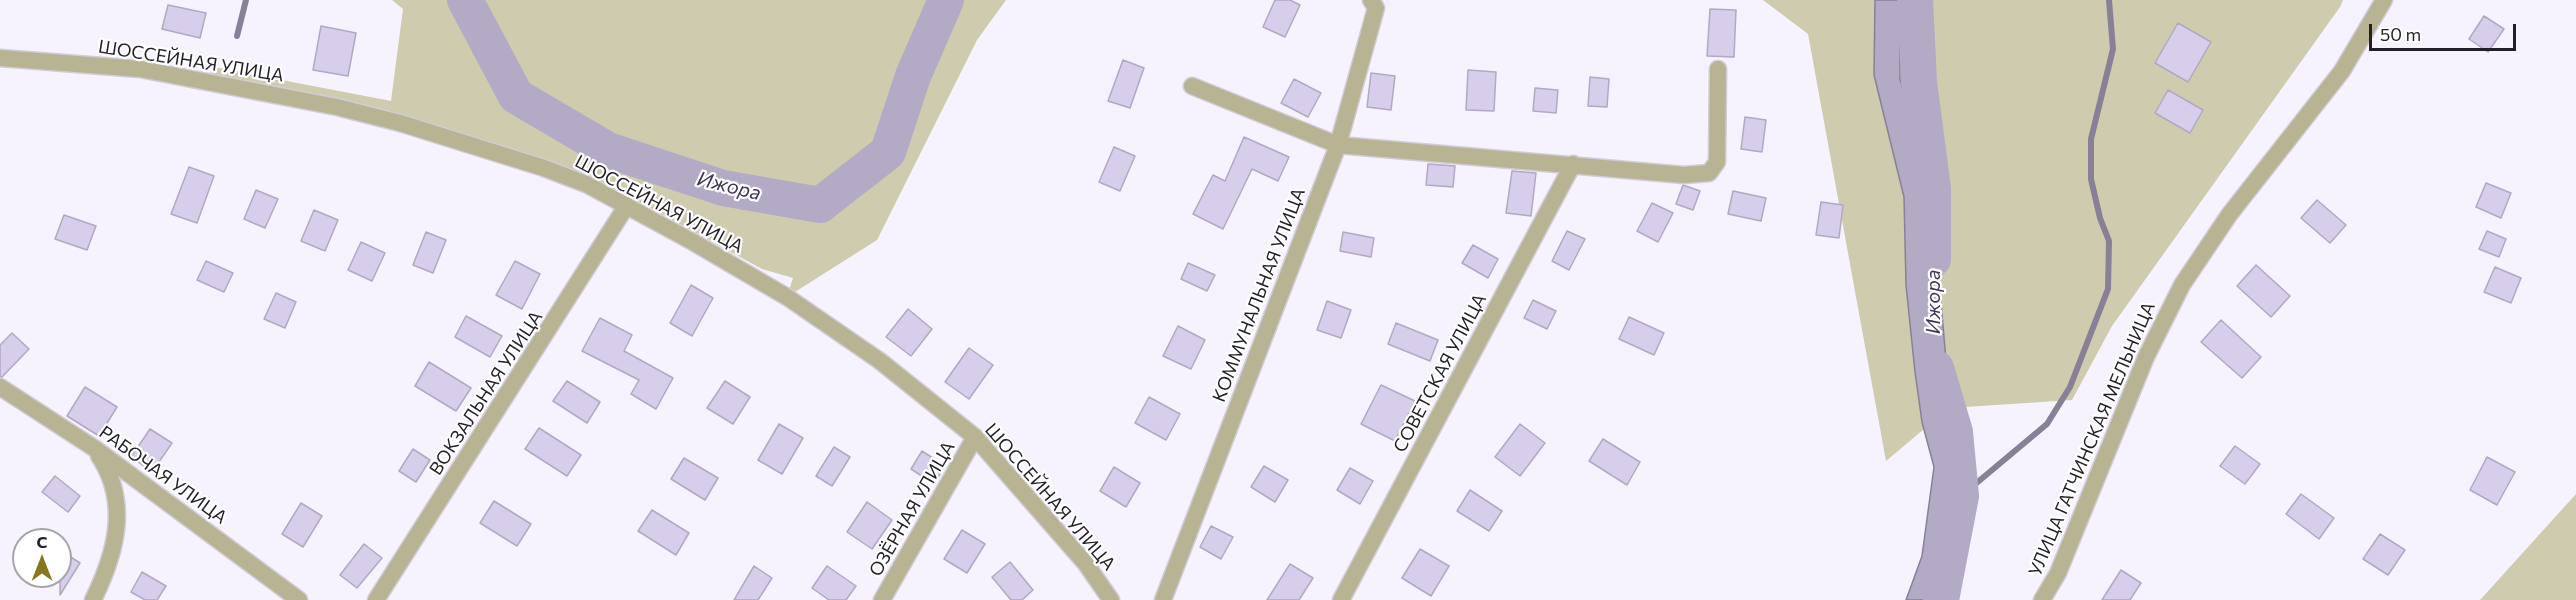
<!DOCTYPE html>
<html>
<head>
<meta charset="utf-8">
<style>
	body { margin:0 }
	#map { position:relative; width:2576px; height:600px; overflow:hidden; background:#f6f3fe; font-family:Commissioner,sans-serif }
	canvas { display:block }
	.north { position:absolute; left:12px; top:528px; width:60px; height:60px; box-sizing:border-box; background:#fff; border:2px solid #a7a5a9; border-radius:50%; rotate:0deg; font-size:16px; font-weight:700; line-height:24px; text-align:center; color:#231f29 }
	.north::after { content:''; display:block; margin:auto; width:21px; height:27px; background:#84771c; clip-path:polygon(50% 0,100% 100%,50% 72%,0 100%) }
	.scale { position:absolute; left:2369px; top:24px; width:147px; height:27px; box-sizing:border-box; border:3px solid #231f29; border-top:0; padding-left:8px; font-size:18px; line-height:21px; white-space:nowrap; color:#231f29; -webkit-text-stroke:4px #fff; paint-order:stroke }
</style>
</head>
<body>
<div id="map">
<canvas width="2576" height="600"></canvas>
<div class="north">С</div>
<div class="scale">50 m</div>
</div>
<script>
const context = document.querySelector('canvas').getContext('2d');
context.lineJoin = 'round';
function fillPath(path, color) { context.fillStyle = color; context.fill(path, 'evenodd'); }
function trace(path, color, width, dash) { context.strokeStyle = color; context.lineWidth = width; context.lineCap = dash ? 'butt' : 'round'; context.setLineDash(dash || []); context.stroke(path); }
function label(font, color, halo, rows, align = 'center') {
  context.font = font + ' Commissioner,sans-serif'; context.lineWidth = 4.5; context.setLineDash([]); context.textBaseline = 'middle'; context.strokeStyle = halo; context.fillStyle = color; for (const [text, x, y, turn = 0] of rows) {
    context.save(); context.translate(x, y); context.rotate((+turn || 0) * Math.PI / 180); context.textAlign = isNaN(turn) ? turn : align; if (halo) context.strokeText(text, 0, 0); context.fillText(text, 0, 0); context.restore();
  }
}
const green = new Path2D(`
	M392 0H1006L977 40 877 240 787 297 793 278 762 269 623 193 469 136 221 82 210 72 214 67 391 101 403 9Z
	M1763 0H1875L1874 75 1904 197 1906 285 1915 372 1924 429 1886 461 1808 34Z
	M1905 0H2343L2340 7 2112 326 2072 400 1950 408 1934 219 1926 169 1900 79V32Z
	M2576 494V600H2480Z`);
const water = new Path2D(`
	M1875 0H1905L1900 32V79L1926 169 1934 219 1950 408 1956 452V525L1950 600H1906L1922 556 1934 467 1922 422 1915 372 1906 285 1904 197 1874 75Z`);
const stream = new Path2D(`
	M237 36 246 0
	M1961 496 2047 424 2070 387 2108 289 2109 241 2100 218 2091 179V139L2113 49 2109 0`);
const river = new Path2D(`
	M465 0 516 96 608 150 723 188 820 205 888 152 913 76 946 0
	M1915 0 1919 82 1933 189V259
	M1936 368 1955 432 1961 496 1941 600`);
const building = new Path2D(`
	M1275 0H1290L1300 5 1285 37 1263 27Z
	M168 5 206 13 200 38 162 29Z
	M1710 9 1736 10 1734 57 1707 56Z
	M2484 16 2504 29 2488 52 2469 39Z
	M2178 23 2211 42 2188 82 2155 63Z
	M321 26 356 33 348 76 313 70Z
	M1123 60 1144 68 1130 108 1108 101Z
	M1468 70 1496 72 1494 111 1466 110Z
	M1371 73 1395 76 1391 110 1367 107Z
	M1590 77 1609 79 1607 107 1588 106Z
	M1294 79 1321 93 1308 117 1281 103Z
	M1535 88 1558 90 1556 113 1533 111Z
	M2168 90 2203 110 2190 133 2155 113Z
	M1745 117 1766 120 1762 152 1741 149Z
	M1244 137 1289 157 1278 181 1252 169 1223 229 1193 214 1213 175 1225 181Z
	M1114 147 1135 156 1120 191 1099 182Z
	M1428 164 1455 166 1453 187 1426 185Z
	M189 167 214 176 197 223 171 214Z
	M1512 171 1536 173 1531 216 1506 213Z
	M2486 183 2511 193 2501 218 2476 207Z
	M1683 185 1700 191 1693 210 1676 204Z
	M256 190 278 199 265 228 244 219Z
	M1733 191 1766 198 1761 221 1728 214Z
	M2317 200 2346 225 2330 243 2301 218Z
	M1821 202 1843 205 1839 238 1816 235Z
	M1652 203 1673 213 1658 242 1637 231Z
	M314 210 338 220 325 251 301 241Z
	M64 215 96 226 87 250 55 239Z
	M1567 231 1585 239 1569 270 1552 261Z
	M2487 231 2506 239 2499 257 2479 249Z
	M426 232 446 240 433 273 413 265Z
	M1343 232 1374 238 1371 257 1340 251Z
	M361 242 385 253 372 281 348 270Z
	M1473 245 1498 259 1488 278 1462 263Z
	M206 261 233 273 224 292 197 280Z
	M515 261 540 274 522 309 496 295Z
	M1188 263 1215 275 1207 291 1181 279Z
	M2256 265 2290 296 2271 317 2237 286Z
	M2495 267 2521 278 2511 303 2484 292Z
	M691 285 713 298 692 336 670 323Z
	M276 293 296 302 285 328 264 319Z
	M1533 300 1556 311 1547 329 1524 318Z
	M1327 301 1351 310 1341 338 1317 330Z
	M908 309 932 329 911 356 886 337Z
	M466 316 502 336 490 357 455 337Z
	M1629 317 1664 333 1654 355 1619 339Z
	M600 318 632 335 624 351 673 378 656 409 631 394 639 380 582 351Z
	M2221 320 2261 357 2242 378 2201 342Z
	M1396 323 1438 340 1430 361 1388 344Z
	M1178 326 1205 340 1191 369 1163 356Z
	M12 333 29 349 2 377H0V345Z
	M969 348 993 365 969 399 945 382Z
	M429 362 471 388 456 411 415 386Z
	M567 381 600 402 587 423 553 401Z
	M725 381 750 397 733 424 707 408Z
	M1381 385 1415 401 1395 441 1361 424Z
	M85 387 117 407 99 436 67 416Z
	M1149 397 1180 414 1166 440 1135 423Z
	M779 424 803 438 782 474 758 460Z
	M1520 424 1545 443 1520 476 1495 457Z
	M539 428 581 455 567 476 525 449Z
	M150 429 172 443 152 472 131 457Z
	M1603 439 1640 462 1627 485 1589 461Z
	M2235 446 2260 464 2245 484 2220 466Z
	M834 447 850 457 832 486 816 476Z
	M413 449 430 460 416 482 399 471Z
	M922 451 945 466 934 484 911 469Z
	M2487 457 2515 472 2497 505 2470 490Z
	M684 458 718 478 705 500 671 479Z
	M1264 466 1288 480 1275 502 1251 487Z
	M1114 467 1140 483 1126 507 1100 491Z
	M1350 468 1373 481 1360 504 1337 490Z
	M55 476 80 496 68 512 42 492Z
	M1470 490 1502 511 1489 531 1457 511Z
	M2301 494 2334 518 2319 539 2286 514Z
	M494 501 531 524 517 546 480 523Z
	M867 502 892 520 872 549 847 532Z
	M301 503 322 516 303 547 282 534Z
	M652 510 689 533 676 555 638 531Z
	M1211 526 1233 537 1221 559 1200 547Z
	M962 530 985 544 967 573 944 559Z
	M2380 534 2405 550 2388 575 2363 559Z
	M364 544 382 558 357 588 340 575Z
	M1420 549 1449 566 1431 596 1402 578Z
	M60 550 80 563 60 595Z
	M1010 562 1033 590 1022 600H1011L992 577Z
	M1290 564 1313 578 1299 600H1267Z
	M754 566 772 578 758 600H734Z
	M827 566 856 586 846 600H829L812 588Z
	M2121 570 2141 583 2130 600H2102Z
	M142 572 166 586 157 600H145L131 592Z`);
const minor = new Path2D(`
	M0 58 140 69 337 107 400 123 544 168 586 184 693 242 787 297 880 361 975 437 1086 564 1111 600
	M1192 86 1338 145 1684 175 1709 173 1717 162 1718 69
	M0 387 94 448 299 600
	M93 600C116 553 130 503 99 456
	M376 600 627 205
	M882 600 975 437
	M1163 600 1338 145 1376 8 1371 0
	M1341 600 1573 164
	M2042 600 2058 573 2146 357 2182 285 2229 215 2342 71 2384 0`);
const streetNames = [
	["ШОССЕЙНАЯ УЛИЦА",191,61,9],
	["ШОССЕЙНАЯ УЛИЦА",659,204,28],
	["КОММУНАЛЬНАЯ УЛИЦА",1259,295,-69],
	["СОВЕТСКАЯ УЛИЦА",1440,373,-62],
	["ВОКЗАЛЬНАЯ УЛИЦА",486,393,-57],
	["УЛИЦА ГАТЧИНСКАЯ МЕЛЬНИЦА",2092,439,-67],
	["РАБОЧАЯ УЛИЦА",163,475,36],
	["ШОССЕЙНАЯ УЛИЦА",1050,497,49],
	["ОЗЁРНАЯ УЛИЦА",912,509,-60]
];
const waterNames = [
	["Ижора",729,186,14],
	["Ижора",1933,302,-90]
];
fillPath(green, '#cecbaf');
fillPath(water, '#b3aac5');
trace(water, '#888096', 1.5);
trace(stream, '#888096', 6);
trace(river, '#b3aac5', 36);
fillPath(building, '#d7ceeb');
trace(building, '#b1a9c2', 1.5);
trace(minor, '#d0cdd8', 19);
trace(minor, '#b8b493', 16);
label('18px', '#231f29', '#fff', streetNames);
label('italic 20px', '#41325a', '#fff', waterNames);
</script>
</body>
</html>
